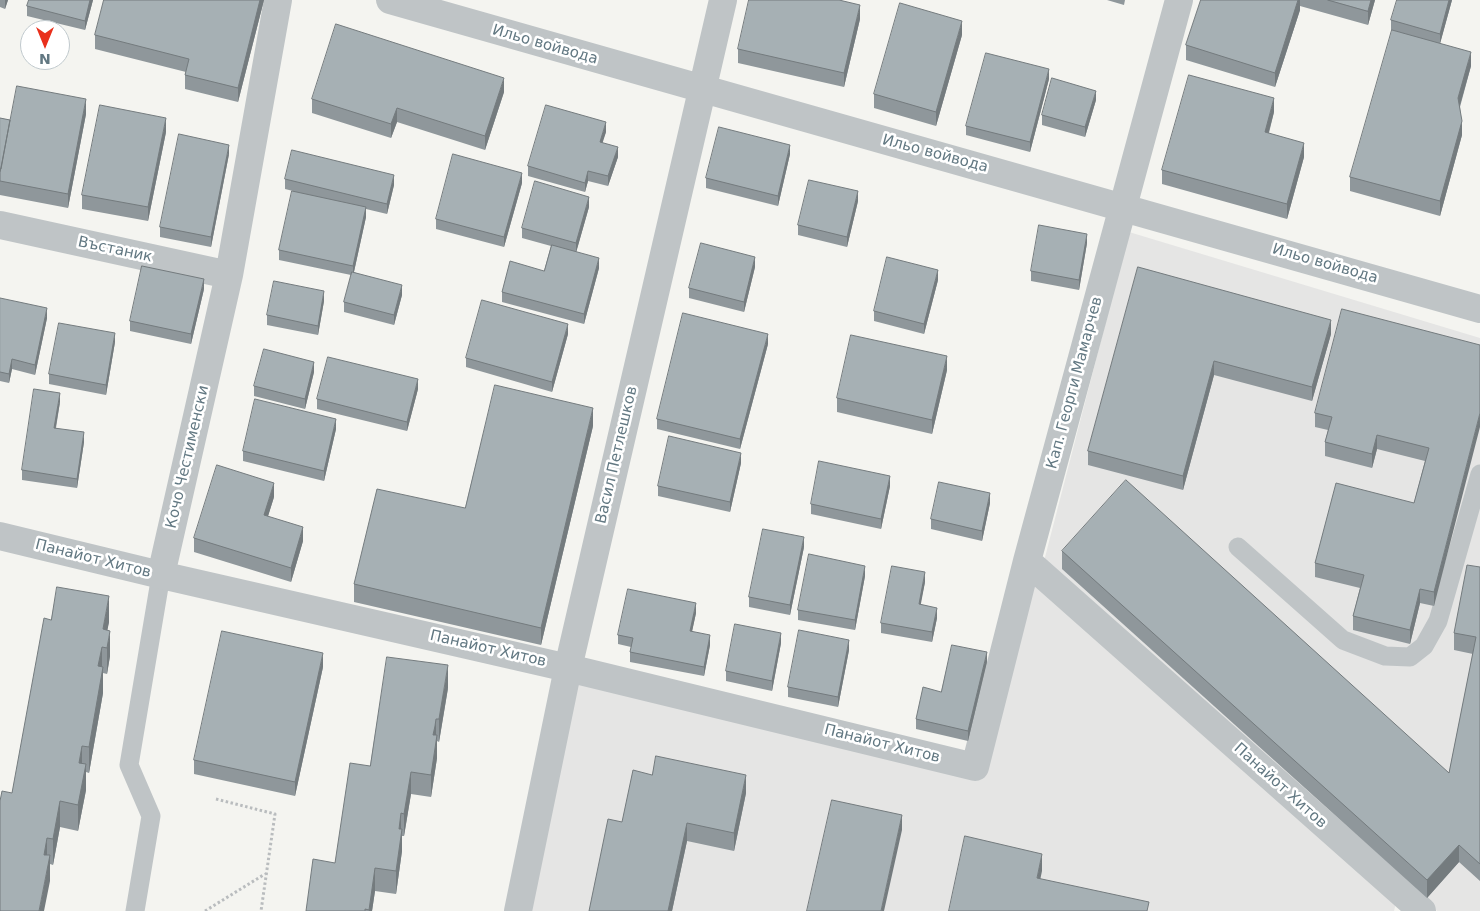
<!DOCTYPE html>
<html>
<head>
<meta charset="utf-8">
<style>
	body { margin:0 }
	#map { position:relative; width:1480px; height:911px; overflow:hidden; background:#f4f4f0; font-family:"DejaVu Sans",sans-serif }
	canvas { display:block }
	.north { position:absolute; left:20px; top:20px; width:50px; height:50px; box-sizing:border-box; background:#fff; border:1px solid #c0c9cd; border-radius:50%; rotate:180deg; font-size:14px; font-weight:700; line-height:20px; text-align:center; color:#627882 }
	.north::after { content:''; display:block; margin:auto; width:18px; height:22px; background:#e9301c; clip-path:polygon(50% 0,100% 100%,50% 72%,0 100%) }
</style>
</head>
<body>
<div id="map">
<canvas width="1480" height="911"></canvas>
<div class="north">N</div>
</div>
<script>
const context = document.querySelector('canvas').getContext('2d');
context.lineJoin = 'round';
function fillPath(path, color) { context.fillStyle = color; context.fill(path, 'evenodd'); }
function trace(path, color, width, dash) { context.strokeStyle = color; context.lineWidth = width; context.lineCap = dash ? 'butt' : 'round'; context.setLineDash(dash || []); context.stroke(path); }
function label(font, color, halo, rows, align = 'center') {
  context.font = font + ' "DejaVu Sans",sans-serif'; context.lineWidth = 5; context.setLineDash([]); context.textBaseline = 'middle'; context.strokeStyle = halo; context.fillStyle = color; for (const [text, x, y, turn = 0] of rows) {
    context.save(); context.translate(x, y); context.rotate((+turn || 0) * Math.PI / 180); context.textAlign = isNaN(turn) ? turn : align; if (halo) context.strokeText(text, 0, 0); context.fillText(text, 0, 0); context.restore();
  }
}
const built = new Path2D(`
	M1129 232 1480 338V911H1437L1043 565Z
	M1027 561 1399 891 1394 911H518L568 668 974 767Z`);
const path = new Path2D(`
	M216 799 275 814 261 911
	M205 911 265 874`);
const lane = new Path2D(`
	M1238 547 1343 640 1385 656 1410 657 1424 646 1438 621 1480 474
	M135 911 151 816 129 765 161 575`);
const street = new Path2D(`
	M390 0C753 104 1117 204 1480 309
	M0 225 229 275
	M0 536 161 575 568 668 975 767 1027 561 1179 0
	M1027 561 1422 911
	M161 575 229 275 278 0
	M518 911 568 668 723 0`);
const wall = new Path2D(`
	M0 0H8L5 9 0 7Z
	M29 0H93L85 30 27 16V6Z
	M104 0H264L238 102 185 89V75L186 72 95 49V35Z
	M1107 0H1125L1124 5Z
	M1201 0H1375L1368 25 1300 6V10L1275 87 1186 60V45Z
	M1452 0 1440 43 1471 66 1460 107 1462 135 1440 216 1350 191V177L1401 33 1391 30V20Z
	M860 19 844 87 738 63V49Z
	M962 35 936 126 874 108V94Z
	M1049 79 1030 152 966 135V126Z
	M504 92 485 150 397 122 391 138 312 113V99Z
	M1096 100 1085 137 1042 125V115Z
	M1274 112 1269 133 1304 157 1287 219 1162 184V170Z
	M86 114 68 208 0 195V118L10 120Z
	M166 132 148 221 82 209V195Z
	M606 132 602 142 618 157 608 186 588 181 585 192 528 176V166Z
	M229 154 211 247 160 237V227Z
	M790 154 778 206 706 188V178Z
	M285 179 394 185 387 214 366 209V217L354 272 402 295 394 325 344 312V302L351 275 279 260V250L293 191 285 189Z
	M522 183 504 247 436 229V219Z
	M858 201 847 247 798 235V225Z
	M589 207 576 252 599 268 584 324 502 302V292L544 271 551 246 522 238V228Z
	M1087 243 1079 290 1031 281V271Z
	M755 267 744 312 689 298V288Z
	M1138 267 1331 334 1312 401 1214 375 1183 490 1088 465V451Z
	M938 280 924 334 874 321V311Z
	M204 289 191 344 130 331V321Z
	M0 298 47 318 35 375 12 369 9 383 0 381Z
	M324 301 318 335 267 325V315Z
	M568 334 552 392 466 367V358Z
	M115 342 106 395 49 384V374Z
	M768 344 740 449 657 429V419Z
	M1480 345 1434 606 1420 603 1410 644 1353 630V616L1360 588 1315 577V563L1414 503 1425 461 1377 449 1372 468 1325 456V442L1328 430 1315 427V413Z
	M947 370 932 434 837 412V398Z
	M314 372 305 409 254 396V386Z
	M418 389 407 431 317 409V399Z
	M60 402 56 428 84 442 77 488 22 480V470Z
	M593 426 541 645 354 602V584Z
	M336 429 324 481 243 461V451Z
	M741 463 730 512 658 496V486Z
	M890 486 881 529 811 514V504Z
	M274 497 268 516 303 541 291 582 194 552V538Z
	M990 503 982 541 931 529V519Z
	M804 547 790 615 749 607V597Z
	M1062 551 1449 773 1473 654 1454 650V633L1480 567V881L1459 862 1427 898 1062 569Z
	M865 576 855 630 798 620V610Z
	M925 582 920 605 937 618 932 642 881 633V623Z
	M696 613 692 631 710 645 704 676 630 662V652L631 647 618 644V635Z
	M51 620 109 622 107 630 110 656 107 674 103 673V693L89 773 86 772V790L78 831 60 827 53 865 50 864V881L12 793Z
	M781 643 772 691 726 681V671Z
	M849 650 838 707 788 697V687Z
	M987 662 968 741 916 729V719L941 692Z
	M323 667 295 796 194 774V760Z
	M448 688 439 742 437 741V758L431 797 411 794 404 836H402V851L396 894 375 891 372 911H306L335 863 370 766Z
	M746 793 734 851 687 841 672 911H589L622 822Z`);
const shadedWall = new Path2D(`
	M5 0H8L5 9Z
	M90 0H93L85 30V21Z
	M260 0H264L238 102V88Z
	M1298 0H1300V10L1275 87V73Z
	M1371 0H1375L1368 25V11Z
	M1449 0H1452L1440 44V34Z
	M860 5V19L844 87V73Z
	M962 21V35L936 126V112Z
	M1471 52V66L1458 112V98Z
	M1049 69V79L1030 152V142Z
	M504 78V92L485 150V136Z
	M1096 91V100L1085 137V127Z
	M1274 98V112L1265 146V132Z
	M86 99V114L68 208V194Z
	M397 108V122L391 138V124Z
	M166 118V132L148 221V207Z
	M1462 121V135L1440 216V201Z
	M606 122V132L600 151V142Z
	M1304 143V157L1287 219V204Z
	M229 145V154L211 247V237Z
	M790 145V154L778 206V196Z
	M618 147V157L608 186V176Z
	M588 171V181L585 192V183Z
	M522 173V183L504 247V237Z
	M394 175V185L387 214V204Z
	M858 191V201L847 247V237Z
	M589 197V207L576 253V243Z
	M366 207V217L353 276V266Z
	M1087 234V243L1079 290V280Z
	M755 257V267L744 312V302Z
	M599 258V268L584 324V314Z
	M938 270V280L924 334V324Z
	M204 279V289L191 344V334Z
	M402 285V295L394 325V315Z
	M324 291V301L318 335V326Z
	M47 308V318L35 375V365Z
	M1331 320V334L1312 401V387Z
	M568 324V334L552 392V382Z
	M115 333V342L106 395V385Z
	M768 334V344L740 449V439Z
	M947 356V370L932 434V420Z
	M12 359V369L9 383V374Z
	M1214 361V375L1183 490V476Z
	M314 362V372L305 409V399Z
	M418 379V389L407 431V422Z
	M60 393V402L54 437V428Z
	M593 408V426L541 645V628Z
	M1480 413V427L1434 606V592Z
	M336 419V429L324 481V471Z
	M84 432V442L77 488V479Z
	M1377 435V449L1372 468V454Z
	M741 453V463L730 512V502Z
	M890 476V486L881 529V519Z
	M274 483V497L264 529V515Z
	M990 493V503L982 541V531Z
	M303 527V541L291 582V568Z
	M804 537V547L790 615V605Z
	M865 566V576L855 630V620Z
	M925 572V582L919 614V604Z
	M1420 589V603L1410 644V630Z
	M109 596V622L104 648 103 629Z
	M696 603V613L690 641V631Z
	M937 608V618L932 642V632Z
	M110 631V656L107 674V648Z
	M781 633V643L772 691V681Z
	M710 635V645L704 676V667Z
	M849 640V650L838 707V697Z
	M102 647V673L98 666Z
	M987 652V662L968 741V731Z
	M323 653V667L295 796V782Z
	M448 665V688L439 742V719Z
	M103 667V693L89 773V747Z
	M436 719V741L433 735Z
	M437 735V758L431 797V775Z
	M82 746V771L79 763Z
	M86 764V790L78 831V805Z
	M411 772V794L404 836V814Z
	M746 775V793L734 851V833Z
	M60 801V827L53 865V839Z
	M401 813V835L399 829Z
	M902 815V830L884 911H881Z
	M687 823V841L672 911H668Z
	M402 829V851L396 894V871Z
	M47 838V864L44 855Z
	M1459 845V862L1427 898V880Z
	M1042 854V871L1037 895V878Z
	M50 855V881L44 911H39Z
	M375 868V891L372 911H369Z`);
const building = new Path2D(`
	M29 0H90L85 21 27 6Z
	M104 0H260L238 88 185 75 189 59 95 35Z
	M749 0H839L860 5 844 73 738 49Z
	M1201 0H1298L1275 73 1186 45Z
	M1328 0H1371L1368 11Z
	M1397 0H1449L1440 34 1391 20Z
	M900 3 962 21 936 112 874 94Z
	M336 24 504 78 485 136 397 108 391 124 312 99Z
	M1392 30 1471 52 1458 98 1462 121 1440 201 1350 177Z
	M986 53 1049 69 1030 142 966 126Z
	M1189 75 1274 98 1265 132 1304 143 1287 204 1162 170Z
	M1052 78 1096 91 1085 127 1042 115Z
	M17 86 86 99 68 194 0 181V173Z
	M100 105 166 118 148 207 82 195Z
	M546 105 606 122 600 142 618 147 608 176 588 171 585 183 528 166Z
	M0 118 10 120 1 169H0Z
	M719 127 790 145 778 196 706 178Z
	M179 134 229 145 211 237 160 227Z
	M292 150 394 175 387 204 285 179Z
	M453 154 522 173 504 237 436 219Z
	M809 180 858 191 847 237 798 225Z
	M535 181 589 197 576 243 522 228Z
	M292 191 366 207 353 266 279 250Z
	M1039 225 1087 234 1079 280 1031 271Z
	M701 243 755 257 744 302 689 288Z
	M552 245 599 258 584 314 502 292 510 261 544 271Z
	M887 257 938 270 924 324 874 311Z
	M142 266 204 279 191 334 130 321Z
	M1138 267 1331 320 1312 387 1214 361 1183 476 1088 451Z
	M352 272 402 285 394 315 344 302Z
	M274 281 324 291 318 326 267 315Z
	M0 298 47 308 35 365 12 359 9 374 0 372Z
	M482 300 568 324 552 382 466 358Z
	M1342 309 1480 345V413L1434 592 1420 589 1410 630 1353 616 1364 575 1315 563 1336 483 1414 503 1429 448 1377 435 1372 454 1325 442 1332 417 1315 413Z
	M683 313 768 334 740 439 657 419Z
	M59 323 115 333 106 385 49 374Z
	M851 335 947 356 932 420 837 398Z
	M264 349 314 362 305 399 254 386Z
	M328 357 418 379 407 422 317 399Z
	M495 385 593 408 541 628 354 584 377 489 465 508Z
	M34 389 60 393 54 428 84 432 77 479 22 470Z
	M255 399 336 419 324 471 243 451Z
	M669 436 741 453 730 502 658 486Z
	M819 461 890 476 881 519 811 504Z
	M217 465 274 483 264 515 303 527 291 568 194 538Z
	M1126 480 1449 773 1476 637 1454 633 1467 565 1480 567V864L1459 845 1427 880 1062 551Z
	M939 482 990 493 982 531 931 519Z
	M763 529 804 537 790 605 749 597Z
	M809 554 865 566 855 620 798 610Z
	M892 566 925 572 919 604 937 608 932 632 881 623Z
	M57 587 109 596 103 629 110 631 107 648 102 647 98 666 103 667 89 747 82 746 79 763 86 764 78 805 60 801 53 839 47 838 44 855H50L39 911H0V801L2 791 12 793 44 618 51 620Z
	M628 589 696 603 690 631 710 635 704 667 630 652 633 638 618 635Z
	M735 624 781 633 772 681 726 671Z
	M799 630 849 640 838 697 788 687Z
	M222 631 323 653 295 782 194 760Z
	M952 645 987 652 968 731 916 719 923 687 941 692Z
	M387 657 448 665 439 719H436L435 726 433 735H437L431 775 411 772 404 814 401 813 399 829H402L396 871 375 868 369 910 365 909V911H306L313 859 335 863 350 763 370 766Z
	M656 756 746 775 734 833 687 823 668 911H589L608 819 622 822 633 770 652 775Z
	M832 800 902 815 881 911H807Z
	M965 836 1042 854 1037 878 1149 902 1147 911H949Z`);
const streetNames = [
	["Ильо войвода",545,45,16],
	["Ильо войвода",935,154,15],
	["Въстаник",115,250,12],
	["Ильо войвода",1325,264,16],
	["Кап. Георги Мамарчев",1075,383,-75],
	["Васил Петлешков",617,455,-77],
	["Кочо Честименски",188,457,-77],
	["Панайот Хитов",93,559,14],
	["Панайот Хитов",488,649,13],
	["Панайот Хитов",882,744,14],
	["Панайот Хитов",1280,786,42]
];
fillPath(built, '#e5e5e4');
trace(path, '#b9bcbe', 3, [2.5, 2.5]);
trace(lane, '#bfc4c6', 19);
trace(street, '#bfc4c6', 28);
fillPath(wall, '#8f979b');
fillPath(shadedWall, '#747b7e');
fillPath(building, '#a6b0b4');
trace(building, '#747b7e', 1);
label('15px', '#627882', '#fff', streetNames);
</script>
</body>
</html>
